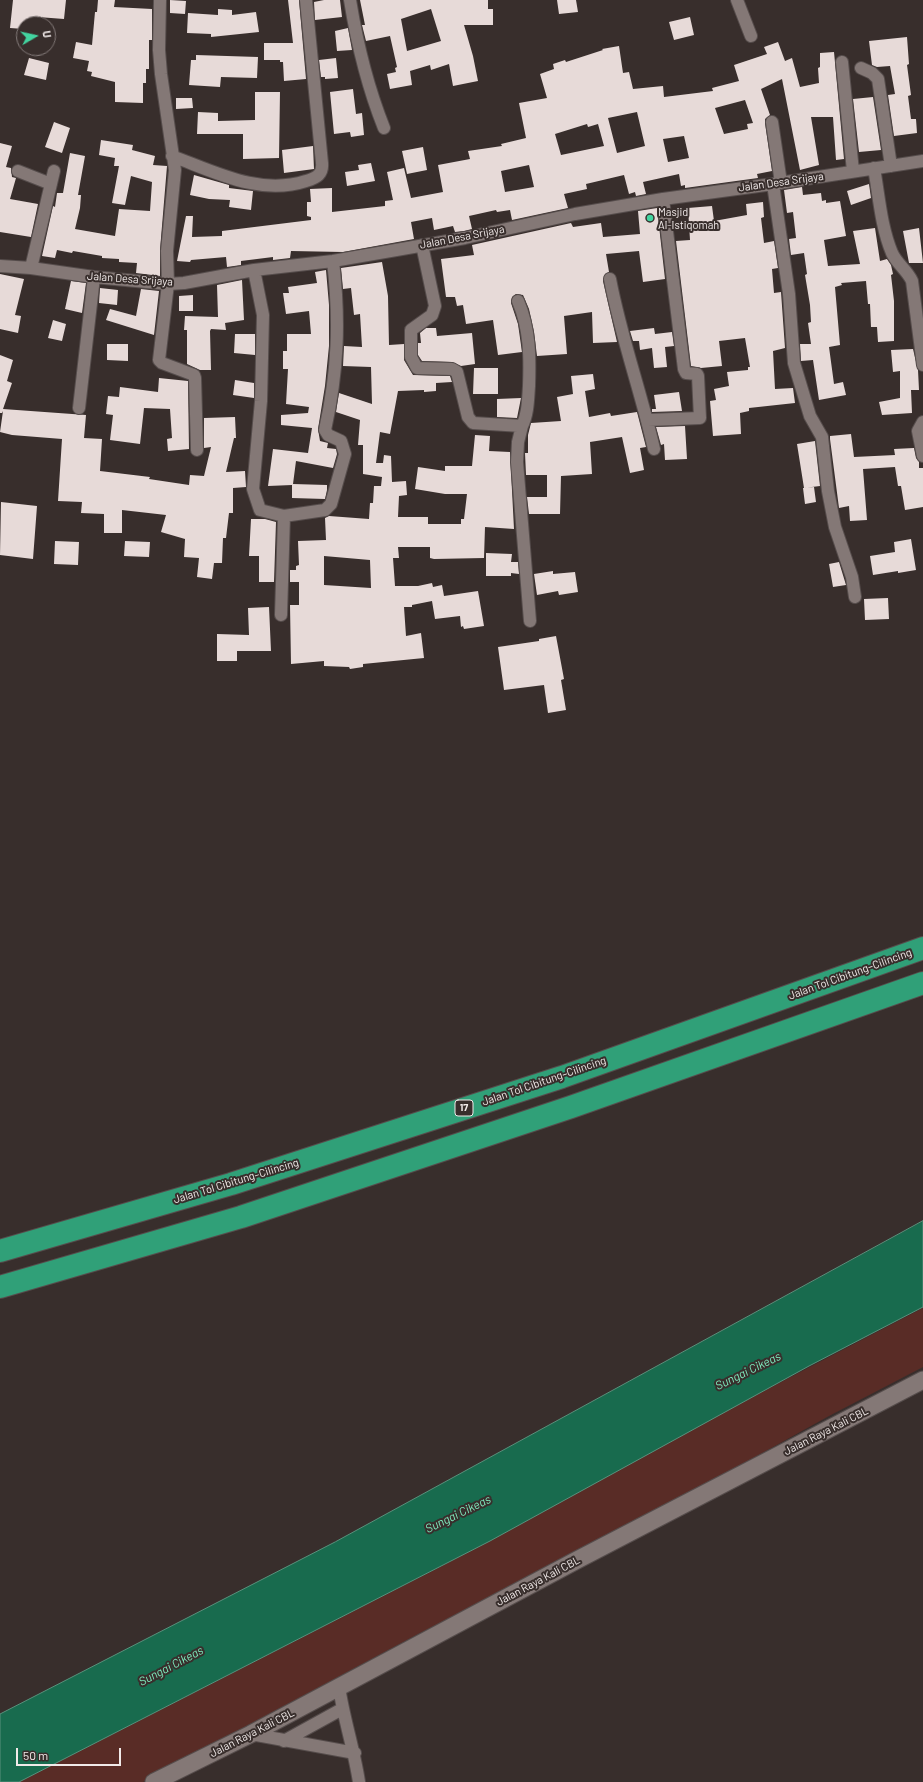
<!DOCTYPE html>
<html>
<head>
<meta charset="utf-8">
<style>
	body { margin:0 }
	#map { position:relative; width:923px; height:1782px; overflow:hidden; background:#382e2c; font-family:Barlow,sans-serif }
	canvas { display:block }
	.north { position:absolute; left:16px; top:16px; width:40px; height:40px; box-sizing:border-box; background:#382e2c; border:1px solid #827978; border-radius:50%; rotate:81deg; font-size:11px; font-weight:700; line-height:16px; text-align:center; color:#f1eae9 }
	.north::after { content:''; display:block; margin:auto; width:14px; height:18px; background:#43d4a0; clip-path:polygon(50% 0,100% 100%,50% 72%,0 100%) }
	.scale { position:absolute; left:16px; top:1748px; width:105px; height:18px; box-sizing:border-box; border:2px solid #f1eae9; border-top:0; padding-left:5px; font-size:12px; line-height:14px; white-space:nowrap; color:#f1eae9; -webkit-text-stroke:3px #382e2c; paint-order:stroke }
</style>
</head>
<body>
<div id="map">
<canvas width="923" height="1782"></canvas>
<div class="north">U</div>
<div class="scale">50 m</div>
</div>
<script>
const context = document.querySelector('canvas').getContext('2d');
context.lineJoin = 'round';
function fillPath(path, color) { context.fillStyle = color; context.fill(path, 'evenodd'); }
function trace(path, color, width, dash) { context.strokeStyle = color; context.lineWidth = width; context.lineCap = dash ? 'butt' : 'round'; context.setLineDash(dash || []); context.stroke(path); }
function label(font, color, halo, rows, align = 'center') {
  context.font = font + ' Barlow,sans-serif'; context.lineWidth = 4; context.setLineDash([]); context.textBaseline = 'middle'; context.strokeStyle = halo; context.fillStyle = color; for (const [text, x, y, turn = 0] of rows) {
    context.save(); context.translate(x, y); context.rotate((+turn || 0) * Math.PI / 180); context.textAlign = isNaN(turn) ? turn : align; if (halo) context.strokeText(text, 0, 0); context.fillText(text, 0, 0); context.restore();
  }
}
const green = new Path2D(`
	M923 1308V1367L829 1416 573 1558 420 1633 143 1782H19L440 1567 739 1404Z`);
const water = new Path2D(`
	M923 1221V1307L809 1366 490 1541 19 1782H0V1714L335 1542Z`);
const building = new Path2D(`
	M13 0H66L64 19 38 17 37 24H24V29L10 28Z
	M98 0H115L114 7 152 9V40H149V69H146V83H143V103L115 102V82L91 76 92 72 87 71 89 61 73 58 76 42 92 45 95 12H97Z
	M170 0 186 1 185 14 170 13Z
	M288 0H299L306 79 284 81 283 62H280V60H264V43H293Z
	M324 0H340L342 17 315 20 314 2Z
	M360 0H488V9H493V25H464L473 56 478 81 453 86 449 64 431 70 430 65 410 71 412 85 390 89 387 74 396 72 395 68 397 67 390 36 366 41 362 25H365ZM431 9 441 41 407 51 401 19Z
	M557 0H576L578 12 559 14Z
	M218 9 232 10V15L256 12 259 32 211 37V34L187 33 188 13 218 15Z
	M690 17 694 35 674 40 669 22Z
	M348 28 352 50 337 51 335 31Z
	M907 37 909 64 907 65 911 95 908 96 911 119H916L917 133 894 136 888 95 895 94 890 66 877 67 872 65 869 41Z
	M778 42 785 61 792 58 800 87 819 83 818 68 820 67V53L834 52 844 159 836 160 833 117H811L819 165 800 170 782 79 761 89 770 115 765 119V123L772 171 757 174 758 178 685 188V185L681 186 679 174 643 182 646 194 636 196 635 192 629 194 624 175 586 184 587 189 564 194 568 208 512 220 510 210 497 212 496 210 469 216 472 229 464 231 455 232 453 226 434 230 432 218 411 222 414 239 343 252 291 251 290 258 273 260V257L241 261V265L227 267 226 257 191 260 190 262 177 261 186 216H193L192 237 222 236V231L311 220V217L307 216V202H311L310 189 332 188V212L385 206V201L393 200 387 172 404 168 411 198 443 192 438 165 470 159 468 151 502 146 501 144 526 138 519 103 547 98 540 74 554 69 553 64 565 60 566 62 603 50 602 49 619 46 623 73 629 72 633 89 663 86 664 97 713 91 712 88 739 81 734 65 767 54 764 47ZM745 100 753 123 747 124 748 129 724 134 715 108ZM637 112 645 146 617 153 608 118ZM587 124 588 127 598 124 604 146 561 155 555 134ZM684 136 689 158 668 162 663 139ZM529 165 534 187 505 192 501 171Z
	M196 55 258 57 257 78 221 77 220 87 189 85 191 60H196Z
	M29 58 49 63 46 80 24 75Z
	M336 58 338 78 325 79V77H321L319 60Z
	M353 89 356 114 362 113 364 135 351 137 350 132 334 134 330 92Z
	M255 92H280L279 158 243 159V134H197L198 112 218 113V121L255 120Z
	M873 97 881 150 859 152 853 99Z
	M176 98H192L193 108 176 109Z
	M54 122 70 128 62 153 45 147Z
	M101 140 133 145 132 150 155 156 153 165 167 166 160 250V276L136 273 137 263 119 262V259L102 258V256L73 251 72 253 57 250 55 258 42 256 53 206 55 207 57 193H63L70 153 85 156 78 195H81L80 208 75 229 115 236 119 209 150 211 152 182 131 176 125 205 112 203 119 166H114L115 158 99 155Z
	M0 143 12 146 6 167 11 168 12 177 16 178 10 199 38 204 31 237 0 232Z
	M313 146 314 169 284 173 282 150Z
	M423 147 427 170 407 174 402 151Z
	M371 163 375 181 347 186 345 172 359 170 358 165Z
	M194 175 229 185V188L253 191 251 210 229 207 230 200 209 199 190 195Z
	M869 184 871 198 851 205 847 191Z
	M802 187 803 195 821 193 822 201 826 200V203L840 201 846 236 824 240 828 266 860 264 853 231 875 228 880 261 887 259 891 265 893 274 891 275 894 301V341L878 342 877 327H871L870 304H868L866 281 841 283 842 285 835 287 840 345 829 347 834 384 843 382 846 395 819 400 813 360 801 361 800 344H811L808 323 811 322 810 305 805 275 807 274 804 253 791 255 789 239 796 238 793 212 787 213 784 190Z
	M763 202 764 217 761 218 764 243 774 241 778 268 772 269 774 293 781 292 785 348 773 351 775 389 793 388 795 403 749 408V411L740 413 741 434 713 436 710 401 716 400 714 389 729 386 727 372 748 370V367H750L745 338 719 341 722 366 701 368 691 366 676 241 690 240 688 208 712 206 714 221 747 215 746 204Z
	M657 208 665 279 643 282 639 251 606 254 609 272 605 274 603 281 617 342 593 343 592 312 564 316 567 354 537 356 534 332 529 309 523 295 516 294 512 297 511 303 518 324 522 352 498 355 493 320 466 324 463 305 457 306 455 297H446L441 259 474 255 472 245 571 223 573 227 601 223 603 237 640 234 638 211Z
	M919 228 923 263H909L903 231Z
	M382 262 388 296 389 345 404 344V360L413 375 450 376 452 382 436 383V391L424 392V390L398 391 390 434 380 432 376 463H383L384 455 391 456 392 482 406 481 407 495 399 496 398 517H428V524H461V519H464L467 494H445L415 489 418 467 445 471V466H472L475 435 490 436 489 451 510 452 514 529 485 527 484 558 434 559 430 558V547H398L399 558H393L395 586H418L432 583 433 587 442 585 444 596 478 591 484 626 464 629 463 626 461 627 460 616 435 619 432 601 412 605V607H404L406 636 421 633 424 658 363 664V667L350 669 349 667 324 666V661L291 664 290 605H299V582H290V570H296V566L299 565 298 541 326 540 325 518 329 516 369 519 370 503H373L374 486H381L382 477 363 474V445H358L360 420 336 412 339 393 372 404 371 367 343 366 344 346 362 347 360 314 354 315 351 288 343 289 341 268ZM324 556 370 560 371 588 324 585Z
	M326 270 329 305V346L325 386 318 429 320 441 328 443 327 448 336 449 337 454 333 468 296 461 293 484 327 485V490L325 499 292 498V485L268 486 273 449 308 453 312 428 281 425V415L308 413 309 407 286 404 288 369H283V351H287V334H311L309 311 286 314 283 293H289L288 287 317 283 315 272Z
	M0 274 24 279 15 315 21 316 18 333 0 329Z
	M242 280 244 320 225 323 226 330 211 329 210 331 211 370H200L187 364V330H184L185 316 218 317 217 285Z
	M71 281 86 283 82 313 65 309Z
	M100 288 118 290 117 305 99 303Z
	M141 289 159 291 154 335 106 320 110 309 136 316Z
	M193 295V311H179V296Z
	M53 320 66 324 62 341 48 338Z
	M426 328H436L437 336 472 333 475 364 461 366 452 362 422 361 418 355V343H421L420 333Z
	M654 328 655 334 672 332 674 346 665 347 667 367 654 368 652 348 640 350 639 341H633L630 331Z
	M235 334H255V355L234 353Z
	M107 344H128V361L107 360Z
	M913 349 918 370 919 390H911L912 413 882 415 879 402 900 398V371L893 372 891 350Z
	M0 355 13 360 7 381 12 383 3 409 86 415 84 438 102 439 100 471 150 477 149 479 189 485 190 475 204 476 211 447 204 448V418L235 417 236 438H234L226 472 245 471 246 487 233 488V513H229L226 538H223L222 563H214L212 579 197 577 199 558 184 557 185 539 161 532 166 515 122 510V533H104V514L81 513 82 502 58 501 62 439 12 435 0 432 3 411 2 413H0Z
	M474 368H498V394H473Z
	M593 374 595 389 585 391 589 417 610 413 611 416 637 412 646 447 640 448 644 470 630 473 622 437 590 442 592 474 561 476 560 514H529L527 497H547V475H526L525 453H528V435L531 423 561 421 557 397 573 394 571 376Z
	M159 378 188 381 189 449 168 451 167 439 172 438 170 409 144 408 140 444 110 440 113 415 106 414 108 396 119 397 120 387 158 392Z
	M235 380 254 383V398L233 395Z
	M679 392 682 411 652 412V409H656L654 395Z
	M521 398 517 418 497 417V399Z
	M685 426 687 459 665 460 664 444 661 445 656 427Z
	M851 434 854 457 895 455 894 449 914 448 916 458 919 462V468H923V507L905 510 901 486H898L895 467 863 469 867 520 850 521 849 506 839 508 830 439V436Z
	M815 441 820 486 804 488 797 444Z
	M814 487 816 502 805 504 803 488Z
	M1 502 37 506 33 559 0 555Z
	M251 519H265L276 522 274 582H259V556H249Z
	M911 539 916 570 898 573V571L873 575 870 556 895 552 894 542Z
	M55 541 79 542 78 565 54 564Z
	M125 541 150 542 149 557 124 556Z
	M486 553 512 554 511 562H518L519 574 511 573V576H486Z
	M839 562 846 585 833 587 829 564Z
	M553 571V574L575 572 578 592 559 595 558 591 537 595 534 574Z
	M888 598 889 619 865 620 864 599Z
	M269 607 271 651H237V661H217V634L249 635 248 608Z
	M556 636 564 679 561 680 566 710 548 713 544 685 504 690 498 647 539 641V639Z`);
const street = new Path2D(`
	M160 0 159 50 161 74 175 170 167 251 168 284 159 360 162 363 194 375 195 378 197 450
	M350 0C357 43 368 88 384 128
	M737 0 751 36
	M842 62 853 171
	M861 68 872 73 878 79 891 166
	M772 122 781 183
	M172 156C215 172 260 196 306 181 317 178 323 174 322 163L306 0
	M874 168C879 196 881 227 892 253 897 264 907 270 912 281L923 365
	M18 171 51 184
	M773 184 789 294 794 363 810 416 822 437 828 491 835 527 852 577 855 597
	M422 245 435 306 432 315 411 330V357L417 368 452 369 457 372 468 417 473 423 522 426C528 414 528 400 529 386 530 357 530 329 518 301
	M0 266 31 268 94 277 168 284 184 283 254 270 333 261 465 238 575 214 663 199 773 184 923 161
	M31 268 54 171
	M254 270 263 315 261 401 253 489 260 510 284 516 325 510 331 504 345 454 341 441 328 435 325 430C338 371 340 321 333 261
	M610 279C621 337 641 392 654 449
	M79 408 94 277
	M648 420 700 418 698 376 697 374 686 373 684 369 663 199
	M923 422 918 431 923 456
	M522 426 518 442 517 462 530 621
	M281 615 284 516
	M339 1687C344 1720 354 1749 359 1782
	M251 1734 355 1753
	M284 1741 342 1709`);
const secondary = new Path2D(`
	M154 1782 251 1734 577 1560 923 1380`);
const highway = new Path2D(`
	M0 1251 231 1184 562 1077 923 948
	M0 1287 241 1217 571 1107 923 983`);
const markers = [
	[650,218,4,"#43d4a0"]
];
const shields = [
	[464,1108,18]
];
const shieldNames = [
	["17",464,1108]
];
const streetNames = [
	["Jalan Desa Srijaya",781,182,-8],
	["Jalan Desa Srijaya",462,237,-11],
	["Jalan Desa Srijaya",130,279,4],
	["Jalan Tol Cibitung–Cilincing",850,974,-20],
	["Jalan Tol Cibitung–Cilincing",544,1081,-19],
	["Jalan Tol Cibitung–Cilincing",236,1181,-17],
	["Jalan Raya Kali CBL",826,1431,-27],
	["Jalan Raya Kali CBL",538,1581,-28],
	["Jalan Raya Kali CBL",252,1733,-27]
];
const poiNames = [
	["Masjid",658,212],
	["Al-Istiqomah",658,225]
];
const waterNames = [
	["Sungai Cikeas",748,1371,-26],
	["Sungai Cikeas",458,1514,-26],
	["Sungai Cikeas",171,1666,-28]
];
fillPath(green, '#592c26');
fillPath(water, '#186b4e');
trace(water, '#59917c', 1);
fillPath(building, '#e7dad8');
trace(street, '#564d4c', 14);
trace(secondary, '#564d4c', 19);
trace(highway, '#564d4c', 24);
trace(street, '#847876', 12);
trace(secondary, '#847876', 17);
trace(highway, '#30a078', 22);
for (const [x, y, r, color] of markers) { const dot = new Path2D(); dot.arc(x, y, r, 0, 2 * Math.PI); context.fillStyle = color; context.fill(dot); trace(dot, '#382e2c', 1.5); }
for (const [x, y, w] of shields) { const box = new Path2D(); box.roundRect(x - w / 2, y - 8, w, 16, 3); context.fillStyle = '#382e2c'; context.fill(box); trace(box, '#f1eae9', 1); }
label('bold 10px', '#f1eae9', null, shieldNames);
label('11px', '#f1eae9', '#382e2c', streetNames);
label('11px', '#f1eae9', '#382e2c', poiNames, 'left');
label('italic 12px', '#7eeabd', '#382e2c', waterNames);
</script>
</body>
</html>
